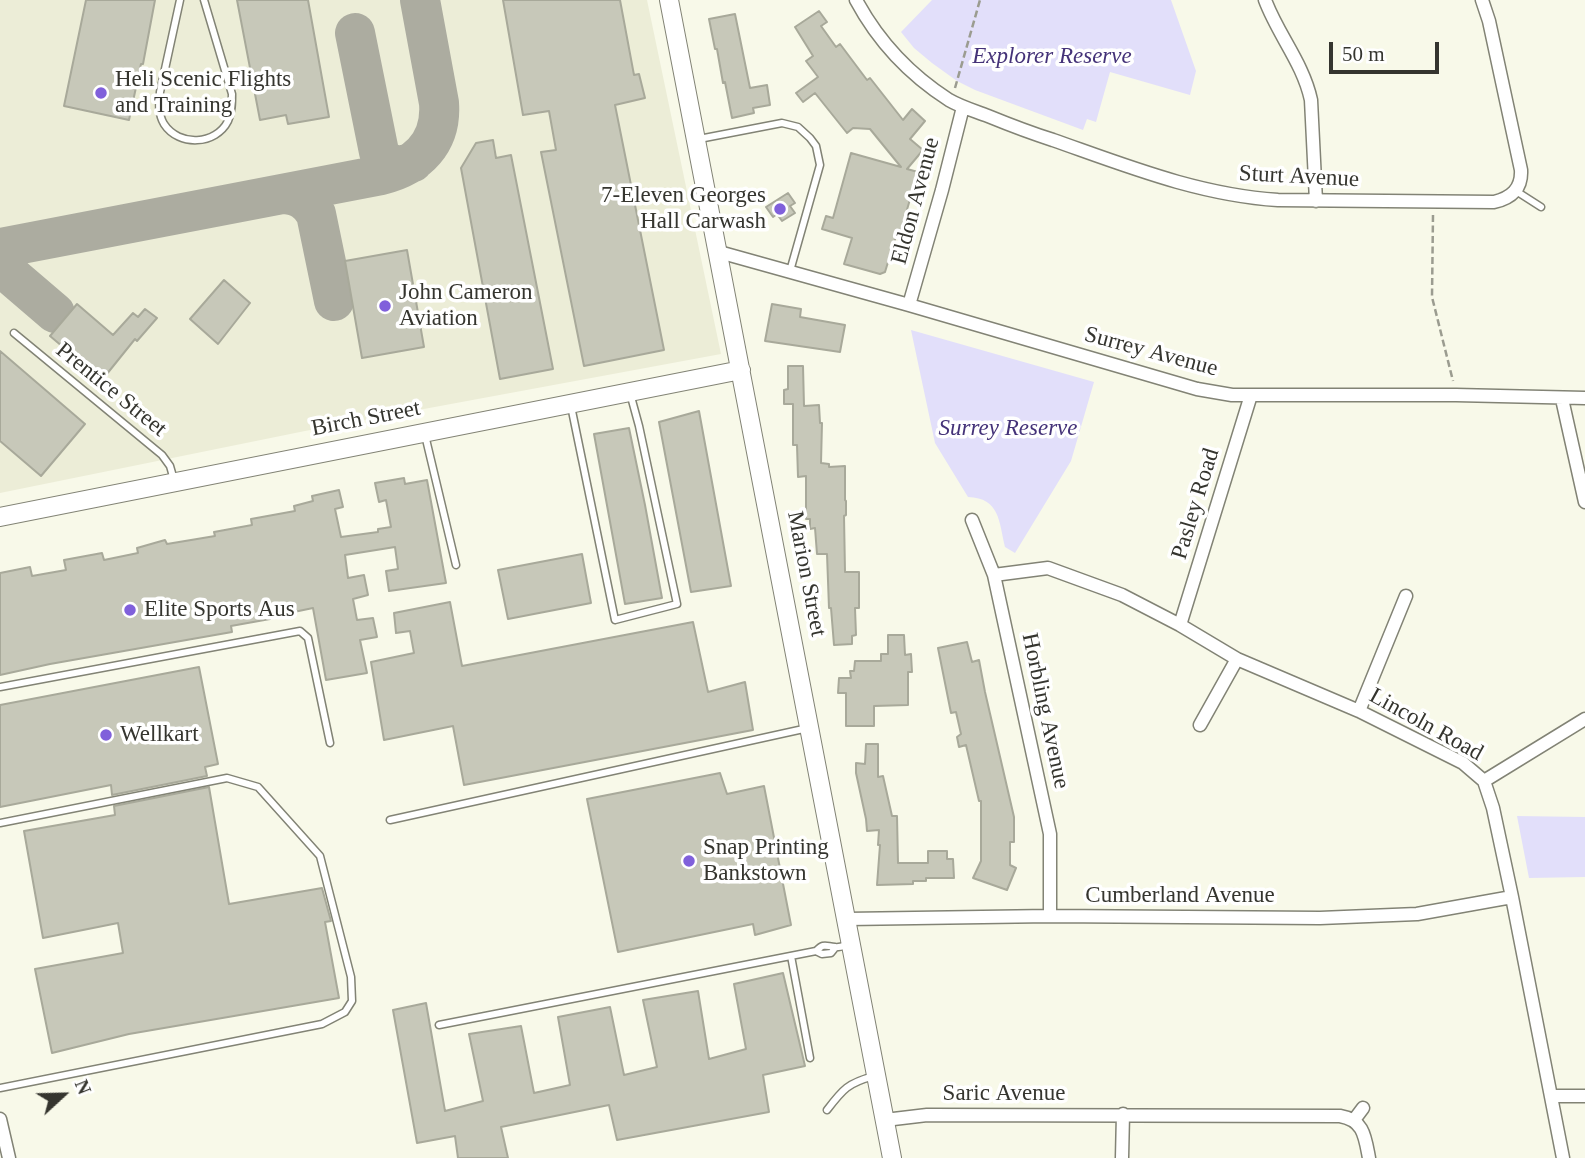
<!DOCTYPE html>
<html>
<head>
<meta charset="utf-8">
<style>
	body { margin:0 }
	#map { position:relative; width:1585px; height:1158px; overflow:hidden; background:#f8f9e9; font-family:Georgia,serif }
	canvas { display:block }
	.north { position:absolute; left:28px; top:1060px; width:70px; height:70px; -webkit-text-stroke:5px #fff; paint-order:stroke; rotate:68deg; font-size:19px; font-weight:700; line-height:28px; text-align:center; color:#35352f }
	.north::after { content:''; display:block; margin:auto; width:24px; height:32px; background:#35352f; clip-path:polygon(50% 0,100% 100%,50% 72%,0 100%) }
	.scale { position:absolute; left:1329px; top:42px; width:110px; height:32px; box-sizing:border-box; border:4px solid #35352f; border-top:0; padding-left:9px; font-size:21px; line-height:24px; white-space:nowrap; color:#35352f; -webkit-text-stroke:5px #fff; paint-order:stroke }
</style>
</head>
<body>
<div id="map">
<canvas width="1585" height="1158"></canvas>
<div class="north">N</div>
<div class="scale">50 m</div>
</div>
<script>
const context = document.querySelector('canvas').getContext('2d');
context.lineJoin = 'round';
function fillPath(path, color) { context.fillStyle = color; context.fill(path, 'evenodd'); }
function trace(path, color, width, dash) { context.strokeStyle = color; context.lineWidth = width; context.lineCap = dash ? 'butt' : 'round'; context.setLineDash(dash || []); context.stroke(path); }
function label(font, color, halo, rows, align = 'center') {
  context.font = font + ' Georgia,serif'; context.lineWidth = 7; context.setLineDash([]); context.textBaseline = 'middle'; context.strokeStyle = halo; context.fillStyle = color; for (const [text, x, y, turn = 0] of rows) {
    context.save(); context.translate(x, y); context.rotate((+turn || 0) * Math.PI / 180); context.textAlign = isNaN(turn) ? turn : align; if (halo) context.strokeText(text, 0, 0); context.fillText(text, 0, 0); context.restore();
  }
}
const built = new Path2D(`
	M0 0H647L721 354 305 431 0 493Z`);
const green = new Path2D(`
	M932 0H1171L1196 71 1190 95 1110 72 1096 122 1087 119 1083 130 975 90 957 81 932 63 914 48 901 32Z
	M911 330 1094 382 1071 461 1015 553 1005 547C999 522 1000 498 968 497L935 443Z
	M1517 816 1585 817V877L1529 878Z`);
const taxiway = new Path2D(`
	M355 33 379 152C386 166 399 168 413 162
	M283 194C298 195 308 200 316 214L334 301
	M0 248 381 175C418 166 442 142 439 103L420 0
	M0 266 55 313`);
const building = new Path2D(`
	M86 0H155L143 64H141L129 120 64 106Z
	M237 0H308L329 117 288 124 286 115 260 120Z
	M503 0H620L634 75 639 74 645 98 615 105 664 350 584 366 541 152 556 150 549 111 523 115Z
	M819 11 827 22 821 26 836 47 840 44 867 80 870 78 903 120 912 109 925 121 910 139 923 150 907 169 918 172 899 237 896 236 885 272 880 274 844 264 852 238 822 229 826 216 833 218 851 153 901 167 870 129 853 128 847 133 815 93 803 102 796 93 818 77 806 61 813 56 795 27Z
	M735 14 750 88 767 85 770 105 753 108 754 113 732 118 725 82 723 83 717 49H715L709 19Z
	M493 140 496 158 511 155 553 369 500 379 461 168 476 143Z
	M788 193 795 203 790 206 795 213 782 221 777 214 773 217 766 207Z
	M407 250 424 347 362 358 345 261Z
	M224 280 250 303 218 344 190 319Z
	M77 304 113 335 133 313 138 317 145 309 157 318 137 341 135 339 102 380 50 336Z
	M772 304 801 309 800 317 845 325 840 352 765 341Z
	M0 351 85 424 41 476 0 441Z
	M788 366H803L804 406 819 405 820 423H822L821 463 829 464V467L845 466V500L846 501V515L844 516 845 572H859V608H855L856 635 852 636V644L834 645 831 608H829L827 554H817L815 528 810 529V519H806V476L798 477 797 445H793V404H784V390L788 389Z
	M699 411 731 586 691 592 659 422Z
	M629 428 645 505 662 598 625 604 594 434Z
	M404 478 405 484 427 480 446 583 389 591 386 571 398 569 395 547 345 555 348 578 364 575 368 595 353 599 357 620 373 618 377 637 360 640 367 673 326 680 313 608 270 617V619L231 626 232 632 50 664 0 675V573L30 567 32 576 66 570 64 560 102 553 104 560 138 553 137 548 165 540 167 544 215 536 214 532 252 525 251 519 295 511 294 506 313 501 312 496 339 490 343 507 335 509 341 537 378 532V529L391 527 386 500 379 502 375 483Z
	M582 554 591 603 508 619 498 570Z
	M450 602 462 666 693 622 708 692 745 682 753 730 464 785 453 726 384 740 371 662 414 653 410 631 396 633 394 613Z
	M888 635H904L905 655 911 654 912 672H908V705L874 706V726H846V693H838L839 678H851L850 671H854L855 661H881V654H888Z
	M967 642 972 662 979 660 985 692 1014 817V842H1010V865L1016 868 1007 890 973 878 981 861V801H979L966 745 959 747 957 737 961 734 956 712 951 713 938 648Z
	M199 667 218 764 205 767 207 776 112 795 111 785 0 807V705Z
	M866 744H878V777L883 776 892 816H897L898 863H928V851H947V859H953L954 878H926V881H913V884L877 885 880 845H878L879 830 867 831 866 819 856 773V763L865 764Z
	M720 773 727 794 764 786 791 925 755 935 753 924 618 952 587 799Z
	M209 787 229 904 322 888 331 921 325 922 339 998 129 1034 52 1053 35 969 123 953 118 923 43 938 24 831 115 815 114 806Z
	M783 973 805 1066 763 1075 769 1112 617 1140 609 1105 501 1127 508 1158H458L455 1136 417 1143 393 1010 426 1003 445 1111 483 1101 469 1034 521 1026 534 1093 570 1085 558 1017 610 1007 624 1075 657 1067 643 1000 698 991 709 1059 746 1049 734 984Z`);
const path = new Path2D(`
	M955 88 980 0
	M1433 215 1432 297 1453 381`);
const lane = new Path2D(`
	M180 0 160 92C159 103 158 114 164 124 179 147 216 145 228 121 232 112 232 103 232 94L204 0
	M699 139 782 123 798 127 810 138 816 146 820 165 790 271
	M1516 191 1541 207
	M14 333 162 455 170 466 174 480
	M571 406 615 620 677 604 639 426 630 393
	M425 435 456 565
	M0 687 300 631 308 638 330 743
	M390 820 808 728
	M0 823 227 778 258 787 320 856 351 977 352 1001 345 1012 322 1024 0 1088
	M816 951 822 954 831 953 835 948
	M791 956 810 1058
	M439 1025 816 951C824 943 825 946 835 947 839 948 846 945 850 944
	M827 1110C843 1089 848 1083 874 1076`);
const street = new Path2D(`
	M856 0C878 41 910 75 949 100 961 107 975 111 988 116 1010 125 1031 133 1053 140 1127 166 1199 195 1278 200L1494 202C1511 198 1522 189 1521 170L1489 21 1482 0
	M1265 0C1278 35 1303 63 1311 100L1316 201
	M719 252 909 305 1197 389 1232 395H1456L1585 398
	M909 305 942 190 963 107
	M1562 399 1585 502
	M972 520 994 575 1050 834V916
	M994 575 1048 568 1122 595 1180 625 1237 659 1359 711 1463 763 1484 781 1493 808 1512 897 1563 1158
	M1180 625 1251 395
	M1359 711 1406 596
	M1200 725 1237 659
	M1484 781 1585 719
	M847 919 1050 916 1320 918 1417 914 1512 897
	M1551 1096H1585
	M0 1119 9 1158
	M885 1120 927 1115 1340 1116C1364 1120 1365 1137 1369 1158
	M1354 1120 1363 1108
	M1122 1158 1123 1114`);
const secondary = new Path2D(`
	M669 0 892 1158
	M0 517 741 370`);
const markers = [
	[101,93,7,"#8060db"],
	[780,209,7,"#8060db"],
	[385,306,7,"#8060db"],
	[130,610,7,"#8060db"],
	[106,735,7,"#8060db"],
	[689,861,7,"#8060db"]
];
const parkNames = [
	["Explorer Reserve",1052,57],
	["Surrey Reserve",1008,429]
];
const poiNames = [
	["Heli Scenic Flights",115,80],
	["and Training",115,106],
	["7-Eleven Georges",766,196,"right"],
	["Hall Carwash",766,222,"right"],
	["John Cameron",399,293],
	["Aviation",399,319],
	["Elite Sports Aus",144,610],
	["Wellkart",120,735],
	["Snap Printing",703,848],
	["Bankstown",703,874]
];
const streetNames = [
	["Sturt Avenue",1299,177,3],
	["Eldon Avenue",916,201,-75],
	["Surrey Avenue",1151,352,15],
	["Prentice Street",111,390,39],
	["Birch Street",366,419,-11],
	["Pasley Road",1196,504,-73],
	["Marion Street",806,574,79],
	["Horbling Avenue",1045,711,78],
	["Lincoln Road",1426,725,29],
	["Cumberland Avenue",1180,896],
	["Saric Avenue",1004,1094]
];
fillPath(built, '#ecedd7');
fillPath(green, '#e2dffa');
trace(taxiway, '#acaca0', 40);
fillPath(building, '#c7c8b9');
trace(building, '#a8a99a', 2);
trace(lane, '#828375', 9);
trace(street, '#828375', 15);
trace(secondary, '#828375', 20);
trace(path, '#9b9c90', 2.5, [7, 3.5]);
trace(lane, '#fff', 6);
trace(street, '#fff', 12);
trace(secondary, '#fff', 18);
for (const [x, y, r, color] of markers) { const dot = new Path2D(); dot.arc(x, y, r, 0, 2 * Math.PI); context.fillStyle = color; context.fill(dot); trace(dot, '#fff', 2.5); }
label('italic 23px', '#443278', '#fff', parkNames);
label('23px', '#35352f', '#fff', poiNames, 'left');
label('23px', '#35352f', '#fff', streetNames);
</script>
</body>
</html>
